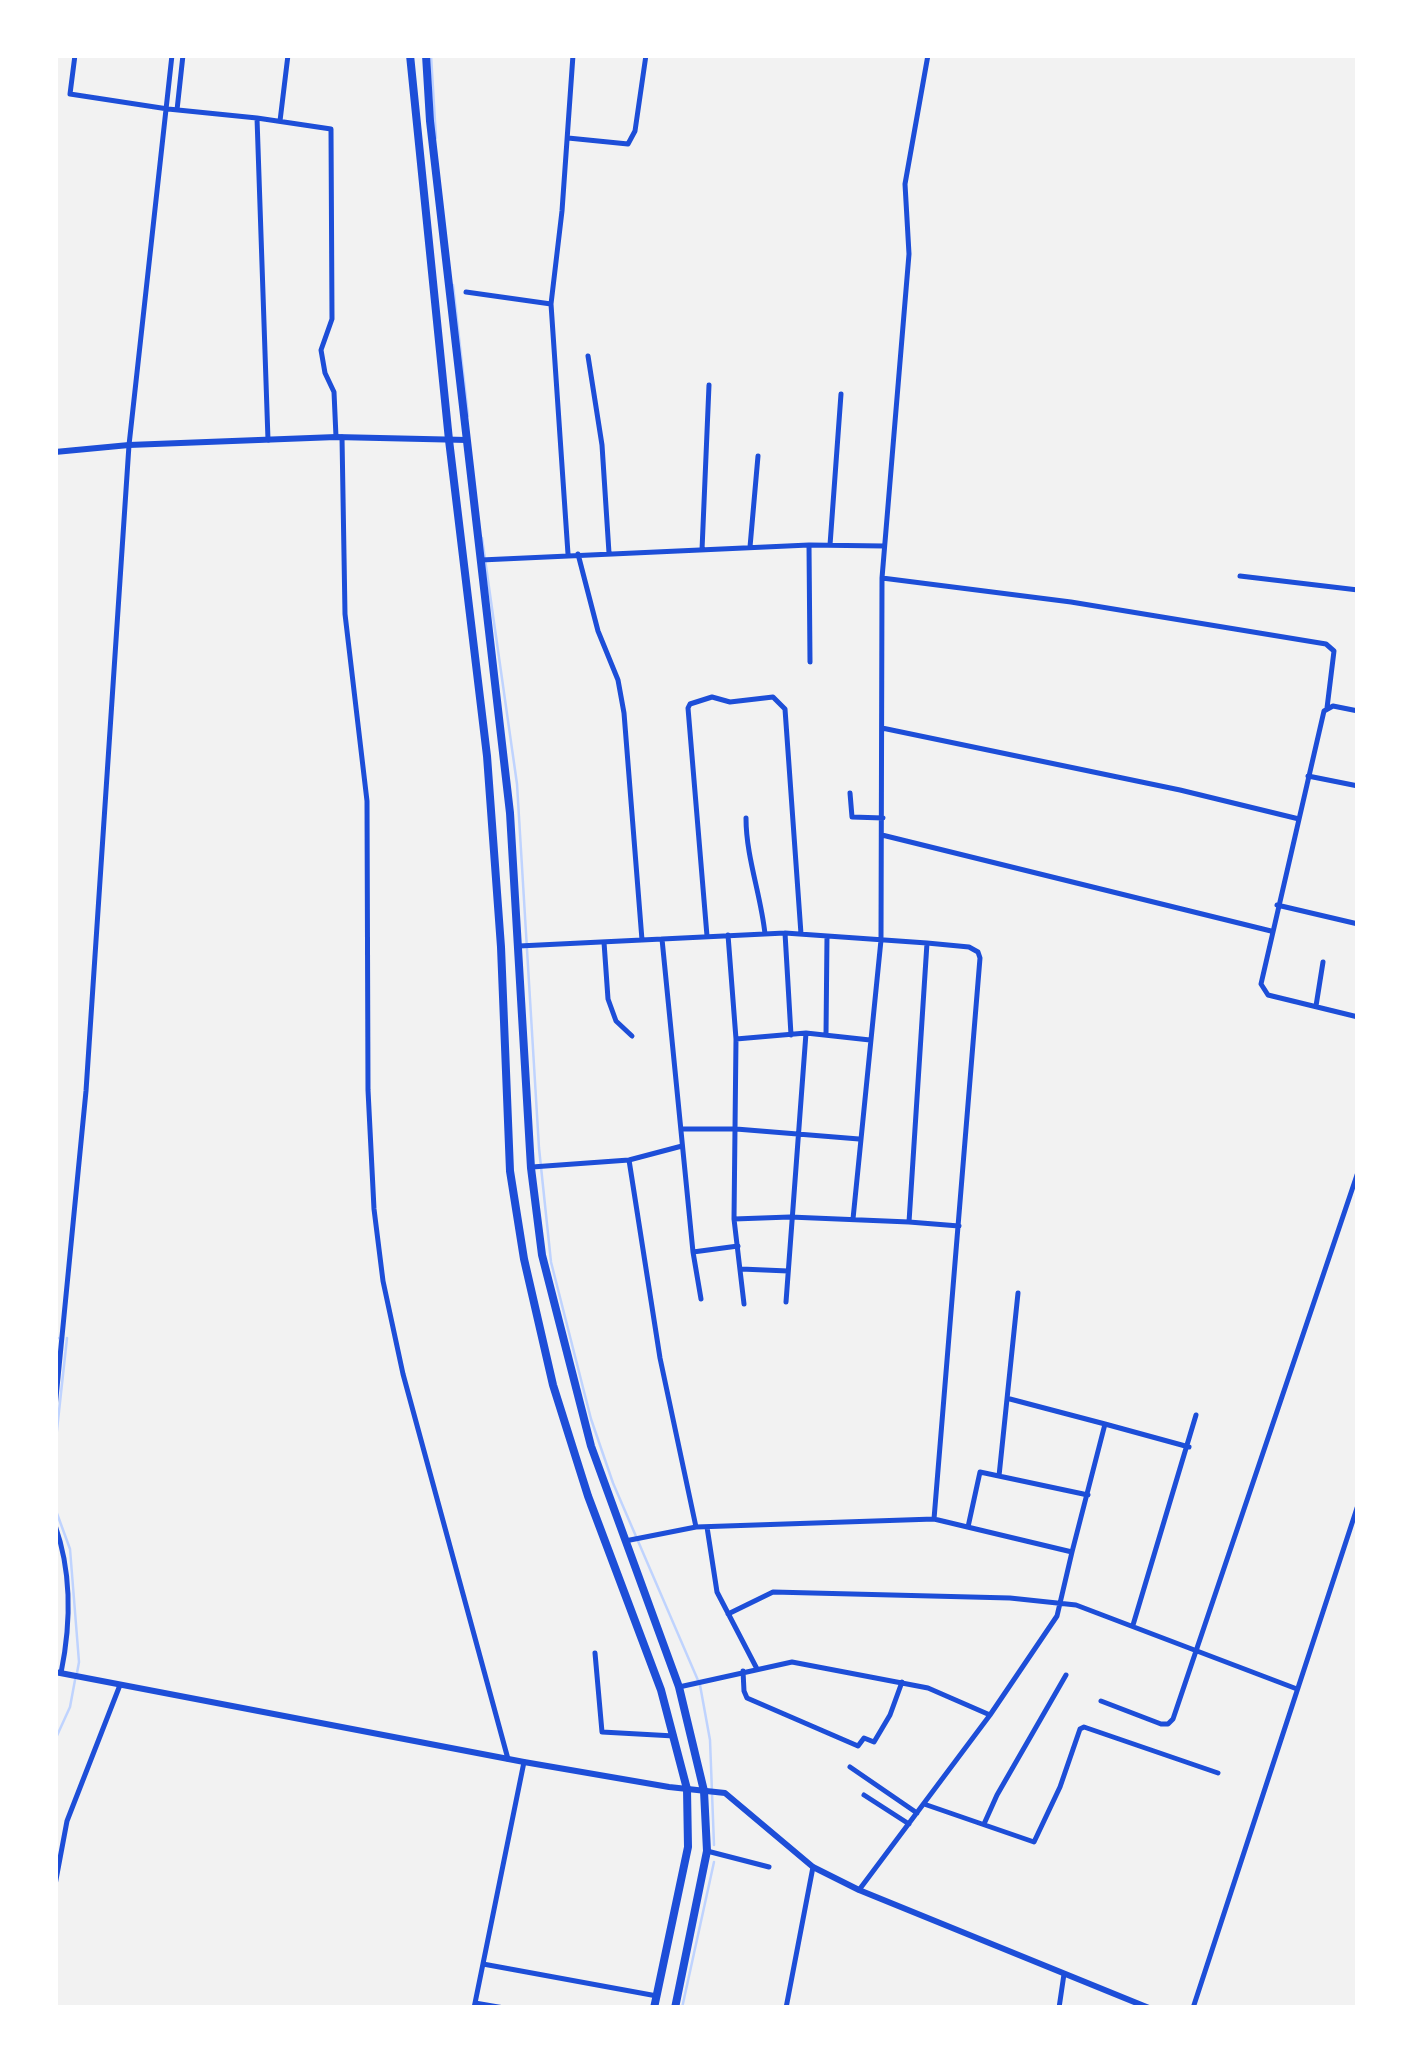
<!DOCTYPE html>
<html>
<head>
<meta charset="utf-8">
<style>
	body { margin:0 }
	#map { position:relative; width:1413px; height:2063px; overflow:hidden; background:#f2f2f2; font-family:Signika,sans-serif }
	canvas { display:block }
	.frame { position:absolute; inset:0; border:58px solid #fff; pointer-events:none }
</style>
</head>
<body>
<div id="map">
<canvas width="1413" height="2063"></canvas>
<div class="frame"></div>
</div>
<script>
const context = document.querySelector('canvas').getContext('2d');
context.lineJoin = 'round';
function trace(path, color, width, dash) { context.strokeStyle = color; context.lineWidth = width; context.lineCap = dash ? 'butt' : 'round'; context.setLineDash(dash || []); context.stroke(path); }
const stream = new Path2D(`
	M431 55 436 138
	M453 285 468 416
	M482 538 517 784 539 1148 551 1262 591 1419 613 1483 700 1685 710 1740 714 1845
	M55 1338H58
	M55 1448 67 1338
	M55 1508 70 1549 79 1662 77 1673
	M55 1740 70 1707 75 1680
	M682 2008 714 1862`);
const minor = new Path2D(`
	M75 55 70 94 168 109 257 118 268 440
	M177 110 183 55
	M257 118 331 129 332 319 321 350 325 373 334 392 336 437
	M280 121 288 55
	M568 138 628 144 635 131 646 55
	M466 292 551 304
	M588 356 602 445 609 553
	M342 437 345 614 367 801 368 1090 374 1209 383 1281 403 1374 508 1759
	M809 545 810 662
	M830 545 841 394
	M750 547 758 456
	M702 550 709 385
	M568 554 551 304 562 211 573 55
	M578 554 598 631 618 680 624 713 642 940
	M481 560 809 545 884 546
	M1240 576 1358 590
	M882 578 1071 602 1326 644 1334 651 1327 708
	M1358 711 1333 706 1324 711 1261 984 1268 995 1358 1017
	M882 728 1180 790 1299 819
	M1308 776 1358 786
	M850 793 852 817 883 818
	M746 818C746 857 761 895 765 934
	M882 835 1271 931
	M1277 905 1358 924
	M785 933 791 1035
	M728 935 736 1039 734 1219 744 1304
	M707 936 688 708 690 704 712 697 730 702 773 697 785 709 801 934
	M662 939 693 1252 701 1299
	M604 942 608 999 616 1021 632 1036
	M519 946 785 933 927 943 969 947 978 952 980 958 934 1519
	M1316 1006 1323 962
	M826 1035 827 936
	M736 1039 806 1033 870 1040
	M681 1129H736L859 1139
	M629 1160 660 1358 696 1527
	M532 1167 629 1160 682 1146
	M734 1219 790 1217 909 1222 927 943
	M853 1219 881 940 882 578 909 254 905 184 928 55
	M909 1222 959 1226
	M693 1252 738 1246
	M741 1269 788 1271
	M786 1302 806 1033
	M1010 1399 1105 1424 1072 1552
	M55 1408 86 1091 129 445 172 55
	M1105 1424 1189 1447
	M999 1476 1018 1293
	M55 1525C72 1573 71 1624 61 1673
	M707 1527 717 1592 756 1667
	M968 1527 980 1472 1088 1495
	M625 1541 696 1527 934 1519 1072 1552 1057 1616 990 1715 859 1890
	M728 1614 773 1592 1010 1598 1076 1605 1297 1689
	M1133 1625 1196 1415
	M595 1653 602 1732 674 1736
	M743 1671 744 1691 747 1698 858 1746 864 1738 874 1742 890 1715 902 1682
	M679 1687 792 1662 928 1688 990 1715
	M1101 1701 1161 1724H1168L1173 1719 1358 1172
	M850 1767 917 1813
	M864 1795 909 1824
	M924 1804 1034 1842 1060 1787 1080 1729 1084 1727 1218 1773
	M984 1824 997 1795 1066 1675
	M707 1851 769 1867
	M55 1885 67 1821 120 1685
	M483 1964 657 1996
	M475 2003 504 2008
	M474 2008 524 1762
	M786 2008 813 1867
	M1059 2008 1064 1974
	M1193 2008 1358 1505`);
const tertiary = new Path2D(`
	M55 452 129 445 336 437 467 440
	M55 1672 524 1762 669 1787 725 1793 813 1867 859 1890 1149 2008`);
const secondary = new Path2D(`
	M410 55 449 440 487 756 501 947 510 1171 524 1259 553 1385 588 1496 661 1690 687 1789 688 1847 654 2008
	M426 55 430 121 510 813 531 1168 542 1255 591 1446 679 1687 704 1791 707 1851 675 2008`);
trace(stream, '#bfd3fe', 2.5);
trace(minor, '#1d4ed8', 5);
trace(tertiary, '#1d4ed8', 6);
trace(secondary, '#1d4ed8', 8);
</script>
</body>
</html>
